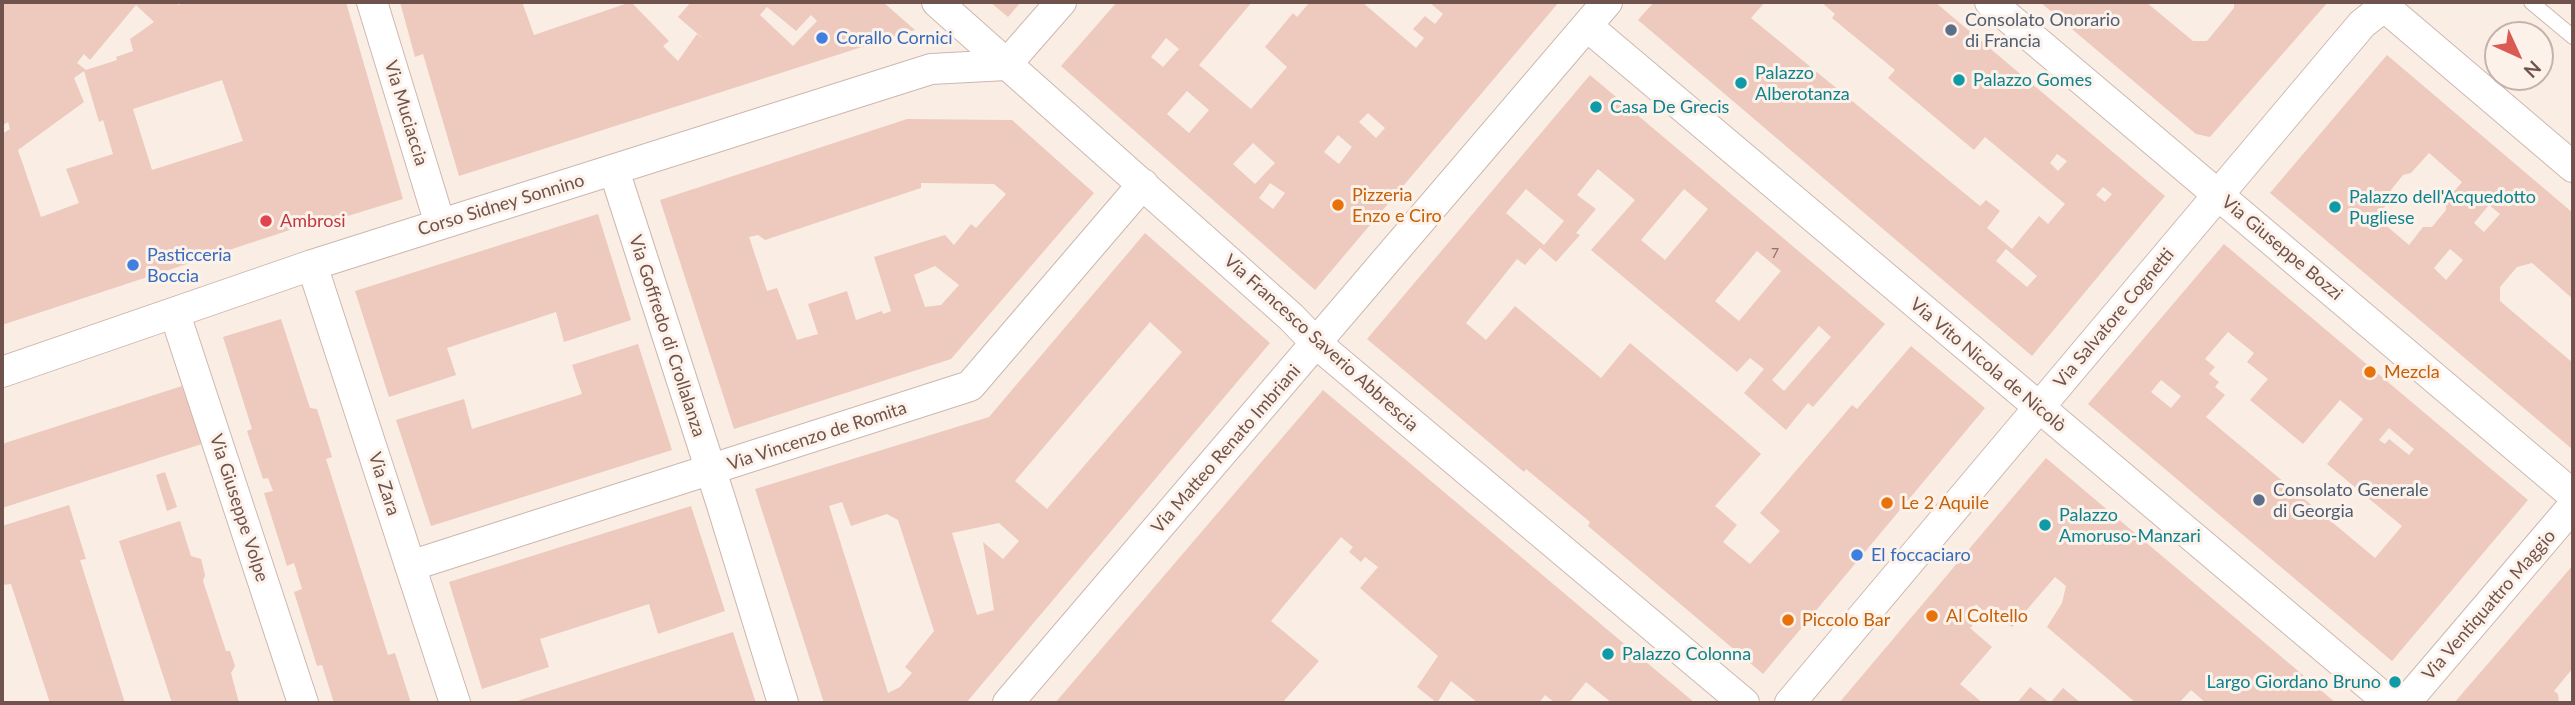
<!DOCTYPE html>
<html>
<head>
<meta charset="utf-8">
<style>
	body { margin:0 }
	#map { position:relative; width:2575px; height:705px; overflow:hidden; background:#faeee4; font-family:Lato,sans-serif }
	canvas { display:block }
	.frame { position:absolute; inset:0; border:4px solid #70534c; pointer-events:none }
	.north { position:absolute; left:2484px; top:21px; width:70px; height:70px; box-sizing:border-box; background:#fdf2ea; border:2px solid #c5b2ab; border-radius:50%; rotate:135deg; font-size:19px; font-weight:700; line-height:28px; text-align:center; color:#70534c }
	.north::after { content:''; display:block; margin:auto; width:24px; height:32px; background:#da5b53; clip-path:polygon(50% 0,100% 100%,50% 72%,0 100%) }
</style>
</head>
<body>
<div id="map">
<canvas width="2575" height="705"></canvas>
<div class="frame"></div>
<div class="north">N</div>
</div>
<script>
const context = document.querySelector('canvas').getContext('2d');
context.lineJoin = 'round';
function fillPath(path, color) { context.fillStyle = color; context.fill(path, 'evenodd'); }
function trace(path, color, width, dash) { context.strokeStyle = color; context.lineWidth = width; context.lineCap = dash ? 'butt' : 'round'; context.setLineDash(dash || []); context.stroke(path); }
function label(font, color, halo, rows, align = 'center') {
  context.font = font + ' Lato,sans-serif'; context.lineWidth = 6; context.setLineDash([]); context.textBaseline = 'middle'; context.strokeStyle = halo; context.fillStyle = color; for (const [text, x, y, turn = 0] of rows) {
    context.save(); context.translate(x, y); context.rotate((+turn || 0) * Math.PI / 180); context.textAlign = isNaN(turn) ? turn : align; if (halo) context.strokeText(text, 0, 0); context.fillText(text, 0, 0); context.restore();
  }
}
const building = new Path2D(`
	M2 2H175L179 5 184 2H346L403 199 312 227 311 223 2 325V134L10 129 8 122 2 126ZM136 5 154 22 130 39 133 51 116 57 117 60 86 70 77 63 84 54 90 60ZM84 71 99 122 103 120 113 154 66 169 79 203 41 217 18 150 84 102 74 78ZM222 80 243 141 152 170 133 109Z
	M400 2H522L534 35 631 2 669 41 663 46 678 61 697 34 706 41 678 17 691 2H883L915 30 459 176 423 54 415 57ZM767 7 796 31 811 15 817 21 793 46 760 15Z
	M990 2H1021L1008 17Z
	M1117 2H1252L1199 65 1251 109 1287 67 1265 47 1293 13 1297 17 1310 2H1362L1416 48 1424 38 1413 29 1425 16 1435 24 1443 14 1429 2H1559L1315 290 1061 66ZM1166 38 1179 49 1163 67 1151 57ZM1187 91 1209 110 1189 133 1167 114ZM1368 113 1385 128 1376 138 1359 122ZM1338 135 1352 147 1339 164 1324 152ZM1253 143 1275 163 1255 184 1233 164ZM1270 183 1285 193 1273 209 1259 198Z
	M1654 2H1765L1751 18 1980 206 1986 200 2000 211 1987 228 2012 249 2039 216 2048 224 2065 204 1985 137 1974 150 1888 78 1895 70 1832 18 1835 14 1821 2H1935L2165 196 2032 356 1638 20ZM2057 154 2067 161 2058 171 2050 163ZM2103 187 2112 194 2105 202 2096 195ZM2006 249 2037 276 2027 287 1996 261Z
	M2040 2H2146L2193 41H2207L2234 8V2H2328L2210 137 2196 134Z
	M2387 55 2573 213V299L2532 263 2517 267 2500 287V301L2573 363 2572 449 2270 193ZM2429 153 2462 182 2446 201V210L2432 227H2423L2409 245 2376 217 2391 199V190L2403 175 2411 173ZM2489 205 2500 214 2484 232 2474 223ZM2450 249 2463 260 2446 280 2434 268Z
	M1590 75 1885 324 1813 407 1808 403 1786 430 1744 393 1764 369 1750 358 1737 372 1591 250 1635 200 1598 169 1577 195 1596 209 1576 233 1580 235 1556 262 1540 248 1525 265 1517 259 1466 323 1486 340 1515 306 1601 378 1630 343 1737 433 1761 454 1715 506 1737 525 1723 542 1750 564 1780 531 1760 513 1852 405 1857 409 1911 346 1985 408 1763 674 1588 526 1590 522 1526 469 1524 472 1367 339ZM1526 189 1564 221 1544 245 1506 213ZM1684 189 1708 209 1665 260 1641 240ZM1757 251 1781 271 1739 321 1715 301ZM1819 326 1831 337 1784 391 1772 380Z
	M907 119 1012 120 1094 193 951 359 734 429 660 200ZM921 183 994 184 1006 194 976 228 971 224 954 245 945 235 874 257 891 311 883 314 882 311 856 320 847 291 808 304 818 334 797 340 777 288 767 291 749 237 758 235 765 240 921 188ZM935 266 959 285 941 305 925 307 914 275Z
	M598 214 631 320 564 342 556 312 447 348 456 375 389 397 355 291Z
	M1145 233 1270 343 966 703H824L755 489 989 417ZM1150 322 1182 352 1047 509 1015 481ZM842 502 851 526 887 514 898 520 934 631 905 667 912 673 900 687 888 693 829 506ZM999 523 1019 541 1003 559 983 542 994 610 977 615 952 533Z
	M2224 244 2528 500 2392 661 2088 404ZM2228 332 2254 353 2247 362 2268 379 2250 400 2303 444 2340 400 2363 419 2327 464 2402 526 2375 558 2206 417 2225 395 2215 387 2219 382 2209 374 2215 367 2205 359ZM2161 380 2181 396 2171 408 2151 392ZM2389 428 2414 449 2409 455 2389 439 2385 444 2379 440Z
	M281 319 310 408 317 409 332 457 326 459 388 655 395 653 411 703H334L322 665 317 666 294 592 302 589 294 563 287 566 264 493 273 491 268 478 263 479 247 431 252 429 223 337Z
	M638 344 672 450 431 526 396 420 464 399 472 429 582 394 572 365Z
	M182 386 202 444 2 508V444Z
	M1323 390 1603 626 1695 703H1612L1586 682 1569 703H1555L1545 695 1539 703H1478L1451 681 1437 703 1417 687 1438 656 1360 588 1378 567 1365 557 1361 562 1349 552 1353 547 1341 537 1271 621 1319 661 1282 703H1055Z
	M2046 458 2110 512 2336 703H2206L2191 690 2179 703H2136L2047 627 2062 603 2066 586 2055 577 2012 627 1988 607 1984 612 1976 604 1965 618 1973 625 1970 628 1992 647 1960 684 1983 703H1839Z
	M165 472 177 507 167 511 156 475Z
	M69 505 86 559 80 560 125 703H50L11 584 2 585V526Z
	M691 506 725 611 658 634 649 604 540 639 549 667 482 689 449 582Z
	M180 521 191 556 201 559 205 575 203 581 226 651H230L235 666 231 673 239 703H172L119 541Z
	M2573 565V668L2554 691 2558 694 2559 703H2454Z
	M733 632 756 703H511Z
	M2030 687 2050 703H2017Z
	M2063 688 2081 703H2050Z`);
const service = new Path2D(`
	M2531 2 2573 37`);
const minor = new Path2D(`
	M372 2 440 224
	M937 2 1291 317 1317 344 1744 703
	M1990 2 2573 495
	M2385 7 2573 167
	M1587 26 2390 703
	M614 170 722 505 783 703
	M312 265 455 703
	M175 314 303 703
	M2 372 312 265 931 69 1006 65 1061 2
	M410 566 970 386 1143 184
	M1008 703 1607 2
	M1790 703 2362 24 2390 2
	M2405 703 2573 506`);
const markers = [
	[1951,30,7,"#5c6f8a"],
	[822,38,7,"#3f7fe0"],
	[1959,80,7,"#0f9aa8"],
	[1741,83,7,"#0f9aa8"],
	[1596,107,7,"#0f9aa8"],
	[1338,205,7,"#e8710a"],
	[2335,207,7,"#0f9aa8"],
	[266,221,7,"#e0444e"],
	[133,265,7,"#3f7fe0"],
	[2370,372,7,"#e8710a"],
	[2259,500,7,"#5c6f8a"],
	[1887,503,7,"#e8710a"],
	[2045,525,7,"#0f9aa8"],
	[1857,555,7,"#3f7fe0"],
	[1932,616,7,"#e8710a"],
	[1788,620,7,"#e8710a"],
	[1608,654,7,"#0f9aa8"],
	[2395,682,7,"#0f9aa8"]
];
const numberNames = [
	["7",1775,253]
];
const serviceNames = [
	["Consolato Onorario",1965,20],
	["di Francia",1965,41],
	["Consolato Generale",2273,490],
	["di Georgia",2273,511]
];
const shopNames = [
	["Corallo Cornici",836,38],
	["Pasticceria",147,255],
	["Boccia",147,276],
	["El foccaciaro",1871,555]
];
const cultureNames = [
	["Palazzo",1755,73],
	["Alberotanza",1755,94],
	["Palazzo Gomes",1973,80],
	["Casa De Grecis",1610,107],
	["Palazzo dell'Acquedotto",2349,197],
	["Pugliese",2349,218],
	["Palazzo",2059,515],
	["Amoruso-Manzari",2059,536],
	["Palazzo Colonna",1622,654],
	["Largo Giordano Bruno",2381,682,"right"]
];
const streetNames = [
	["Via Muciaccia",406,113,73],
	["Corso Sidney Sonnino",501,205,-17],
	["Via Giuseppe Bozzi",2282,248,40],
	["Via Salvatore Cognetti",2114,318,-50],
	["Via Goffredo di Crollalanza",667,336,72],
	["Via Francesco Saverio Abbrescia",1321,343,42],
	["Via Vito Nicola de Nicolò",1988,365,40],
	["Via Vincenzo de Romita",817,436,-18],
	["Via Matteo Renato Imbriani",1226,449,-49],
	["Via Zara",384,484,72],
	["Via Giuseppe Volpe",239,508,72],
	["Via Ventiquattro Maggio",2489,605,-49]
];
const foodNames = [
	["Pizzeria",1352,195],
	["Enzo e Ciro",1352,216],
	["Mezcla",2384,372],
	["Le 2 Aquile",1901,503],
	["Al Coltello",1946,616],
	["Piccolo Bar",1802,620]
];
const healthNames = [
	["Ambrosi",280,221]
];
fillPath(building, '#edc9be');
trace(service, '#cdb7af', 16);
trace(minor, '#cdb7af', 32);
trace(service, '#fff', 14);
trace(minor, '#fff', 30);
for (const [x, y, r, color] of markers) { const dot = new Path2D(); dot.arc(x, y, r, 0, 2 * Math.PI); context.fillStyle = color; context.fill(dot); trace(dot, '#fdf2ea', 2.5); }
label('14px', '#8f7068', null, numberNames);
label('18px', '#4e5e75', '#fdf2ea', serviceNames, 'left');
label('18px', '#366cbe', '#fdf2ea', shopNames, 'left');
label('18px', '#0d838f', '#fdf2ea', cultureNames, 'left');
label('18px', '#70534c', '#fdf2ea', streetNames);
label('18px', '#c56008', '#fdf2ea', foodNames, 'left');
label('18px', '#be3a42', '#fdf2ea', healthNames, 'left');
</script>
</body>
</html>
